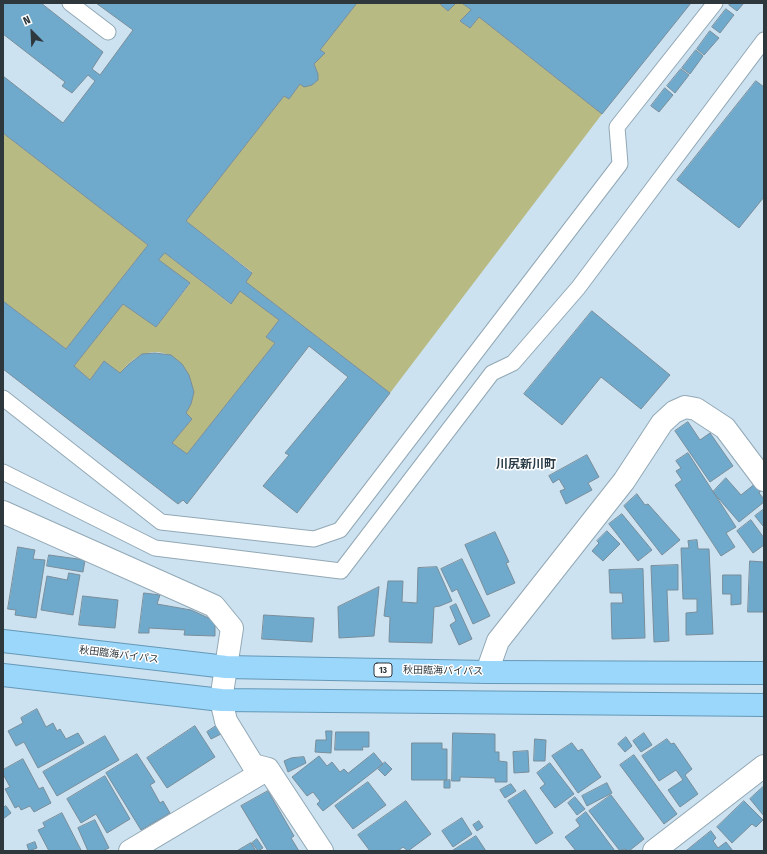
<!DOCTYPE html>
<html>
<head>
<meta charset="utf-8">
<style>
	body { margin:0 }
	#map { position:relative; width:767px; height:854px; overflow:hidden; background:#cce2f0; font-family:"Fira Sans Condensed",sans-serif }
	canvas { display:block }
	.frame { position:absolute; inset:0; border:4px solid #2e373c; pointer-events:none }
	.north { position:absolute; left:12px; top:12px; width:40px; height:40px; -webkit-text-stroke:3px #fff; paint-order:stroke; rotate:336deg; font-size:11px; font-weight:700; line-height:16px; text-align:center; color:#2e373c }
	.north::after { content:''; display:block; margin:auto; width:14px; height:18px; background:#2e373c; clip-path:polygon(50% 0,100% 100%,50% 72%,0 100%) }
</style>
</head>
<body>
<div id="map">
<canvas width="767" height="854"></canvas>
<div class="frame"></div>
<div class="north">N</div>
</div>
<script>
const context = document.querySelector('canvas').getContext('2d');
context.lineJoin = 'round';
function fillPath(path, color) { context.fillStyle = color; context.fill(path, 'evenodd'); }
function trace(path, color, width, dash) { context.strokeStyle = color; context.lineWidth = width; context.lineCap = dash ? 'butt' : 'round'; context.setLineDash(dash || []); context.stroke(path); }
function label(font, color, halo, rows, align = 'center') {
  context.font = font + ' "Fira Sans Condensed","Noto Sans JP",sans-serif'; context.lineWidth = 3; context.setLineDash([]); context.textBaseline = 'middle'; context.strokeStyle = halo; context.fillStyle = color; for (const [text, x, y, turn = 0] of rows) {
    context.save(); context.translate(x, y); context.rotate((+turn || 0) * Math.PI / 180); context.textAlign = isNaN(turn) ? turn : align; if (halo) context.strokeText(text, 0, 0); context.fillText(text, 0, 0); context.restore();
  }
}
const green = new Path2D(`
	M357 3H442L441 5 448 11 456 3H462L471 10 460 21 470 28 479 17 602 114 390 393 246 282 252 272 186 221 284 96 289 99 300 84C307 88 312 85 318 80V74L314 64 325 53 320 50Z
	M3 133 148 245 66 349 3 301Z
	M165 253 230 304 240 291 279 320 266 337 275 343 187 454 172 443 192 419 186 413C188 407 193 399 193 392 194 390 192 386 191 383 186 362 165 345 142 355 133 358 126 366 120 373L104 361 90 380 74 366 123 304 156 327 190 284 159 260Z`);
const building = new Path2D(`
	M3 3H41L103 52 92 69 100 75 133 30 96 3H357L320 50 325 53 314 64 318 74V80L312 85 304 87 300 84 289 99 284 96 186 221 252 273 246 282 390 393 297 513 263 486 289 455 285 453 348 377 309 346 187 504 183 500 178 504 3 369V301L66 349 148 245 3 133V76L63 123 95 81 88 75 72 93 62 86 65 82 3 34ZM165 253 231 304 240 291 279 320 266 337 275 343 187 454 172 443 192 419 186 413 191 404 194 392 189 375 182 364 171 355 155 353 142 354 129 364 120 373 104 361 90 380 74 366 123 304 156 327 190 283 159 260Z
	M442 3H456L448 11 441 5Z
	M462 3H691L602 114 479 17 470 28 460 21 471 10Z
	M731 3H744L737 11 729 5Z
	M726 9 734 15 720 33 712 27Z
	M710 31 719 38 704 55 697 49Z
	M696 50 703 56 690 74 682 68Z
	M681 69 689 75 675 93 667 86Z
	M756 81 764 87V197L739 228 677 180Z
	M665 88 673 95 659 112 651 106Z
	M592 311 670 375 641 409 601 377 562 425 524 394Z
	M688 422 700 440 710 433 733 466 710 482 675 431Z
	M688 453 736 527 726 533 735 547 721 556 675 485 682 480 676 471 681 468 676 461Z
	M587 455 599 477 588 483 592 490 566 504 560 491 565 489 559 479 553 483 549 476Z
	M726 478 741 495 756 483 762 489 759 493 764 499V502L739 522 713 492Z
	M637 494 645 505 648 504 680 540 662 555 624 506Z
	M764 509V525L763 526 755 516Z
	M622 514 652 550 638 561 609 524Z
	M751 520 764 538V545L753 553 737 531Z
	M607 531 620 544 603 561 592 551 599 543 597 541Z
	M495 532 509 562 506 563 515 583 487 595 465 545Z
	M697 540 698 549H709L713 634 686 635V613L697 612V599H683L681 548H689L688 541Z
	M18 547 35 550 33 559 45 560 36 618 15 615 16 610 8 609Z
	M49 555 85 560 83 572 47 566Z
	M462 559 490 616 473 624 457 589 452 592 441 569Z
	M750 561 764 562V612H748Z
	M678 565V590H667L669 641 654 642 651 566Z
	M437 567 452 601 440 606 434 607 432 643 389 642 390 617 384 616 388 581H403L402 602 417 603 418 568Z
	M643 569 645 638 612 639 611 603H623L622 593H610L609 570Z
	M69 573 80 575 73 615 41 610 47 576 67 580Z
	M723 575H741V604L731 605V594H723Z
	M379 587 374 636 339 638 338 607Z
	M144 593 160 595 157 604 191 610 215 621V636L184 635 185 630 149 628V633H139Z
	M83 596 118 600 115 628 79 625Z
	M456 604 472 639 459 645 450 625 456 621 450 607Z
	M264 615 314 618 312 642 262 639Z
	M37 709 46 727 53 723 57 731 60 729 66 739 78 733 84 743 38 768 24 742 16 746 8 731 23 723 21 718Z
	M195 726 215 757 167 788 147 758Z
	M216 726 221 734 211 739 207 732Z
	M326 731H332L331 753 315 752 316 740H326Z
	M336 732H369V747H362L363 750H335Z
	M453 733 495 734V752H499V761L507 762V782H495V778L460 777V781H452Z
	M644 733 652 745 641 752 633 741Z
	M105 736 119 760 57 796 43 772Z
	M626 737 632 746 625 752 618 744Z
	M535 739 546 740 545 761H534Z
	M667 739 671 744 674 743 692 769 685 775 698 794 680 807 668 790 683 780 676 770 659 781 642 756Z
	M412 743H442V749H447V780H412Z
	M572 743 578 751 582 749 601 777 578 793 552 756Z
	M528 751 529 772 514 773 513 752Z
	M374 753 383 764 323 811 317 804 320 801 313 792 307 796 292 777 319 756 327 766 332 762 340 772 344 769 348 773Z
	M137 754 155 782 150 785 160 803 163 801 170 813 141 830 106 773Z
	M634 755 677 814 664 824 620 765Z
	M304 757 306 763 288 772 284 761 291 758Z
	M23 759 39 789 43 787 51 803 34 812 30 806 21 810 19 806 15 808 5 789 10 787 3 774V770Z
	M385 762 392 769 385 776 378 769Z
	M550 763 574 794 555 808 540 788 545 784 537 773Z
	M105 776 130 819 107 833 96 814 81 823 67 799Z
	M450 780V788H444V781Z
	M368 782 386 805 353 829 335 806Z
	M607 783 612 793 587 806 582 796Z
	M511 784 516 791 505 798 500 790Z
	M764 786V816L750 799Z
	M525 790 553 833 536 844 508 801Z
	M268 791 294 836 291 838 299 851H268L241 806Z
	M611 795 644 839 629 851 624 849 620 851 589 811Z
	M575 797 585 809 577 815 568 803Z
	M406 801 431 834 408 851 403 847 398 851H370L358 835Z
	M744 801 763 820 756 827 752 824 732 843 717 827Z
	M6 806 11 813 3 819V808Z
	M586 812 615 851H576L565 837 580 826 576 820Z
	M62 813 81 850 79 851H49L38 830 45 827 43 823Z
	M462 818 472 834 453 847 442 831Z
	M95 820 109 848 102 851H88L78 828Z
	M479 821 483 827 477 831 473 825Z
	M711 831 716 838 713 841 718 848 726 842 733 851H686Z
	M476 836 486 851H452Z
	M257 839 263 848 258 851 252 843Z
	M35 842 37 848 29 851 27 845Z
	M251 843 256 851H237Z`);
const service = new Path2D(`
	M70 3 108 32
	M3 398 161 522 314 539 340 530 620 164 617 127 715 3
	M3 472 155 548 341 571 492 373 513 363 578 288 764 40`);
const minor = new Path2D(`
	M3 512 214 606 232 628 221 700 226 721 253 765 268 769 322 851
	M487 672 498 641 624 481 662 423 674 412 685 407 696 409 725 428 764 480
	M130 851 268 769
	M654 851 764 766`);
const trunk = new Path2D(`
	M3 641 226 667 487 672 764 673
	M3 675 221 700 764 705`);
const shields = [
	[383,670,18]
];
const shieldNames = [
	["13",383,670]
];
const streetNames = [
	["秋田臨海バイパス",119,655,7],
	["秋田臨海バイパス",443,671,1]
];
const quarterNames = [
	["川尻新川町",526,465]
];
fillPath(green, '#b8ba83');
fillPath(building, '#6faacc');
trace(building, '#798d9a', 1);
trace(service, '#92a8b5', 17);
trace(minor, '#92a8b5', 24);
trace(trunk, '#6598b7', 24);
trace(service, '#fff', 15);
trace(minor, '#fff', 22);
trace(trunk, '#9bd7fa', 22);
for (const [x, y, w] of shields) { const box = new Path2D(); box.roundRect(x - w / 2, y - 7, w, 14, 3); context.fillStyle = '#fff'; context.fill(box); trace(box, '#2e373c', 1); }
label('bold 9px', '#2e373c', null, shieldNames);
label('10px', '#2e373c', '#fff', streetNames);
label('bold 12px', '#293b46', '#fff', quarterNames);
</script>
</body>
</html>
